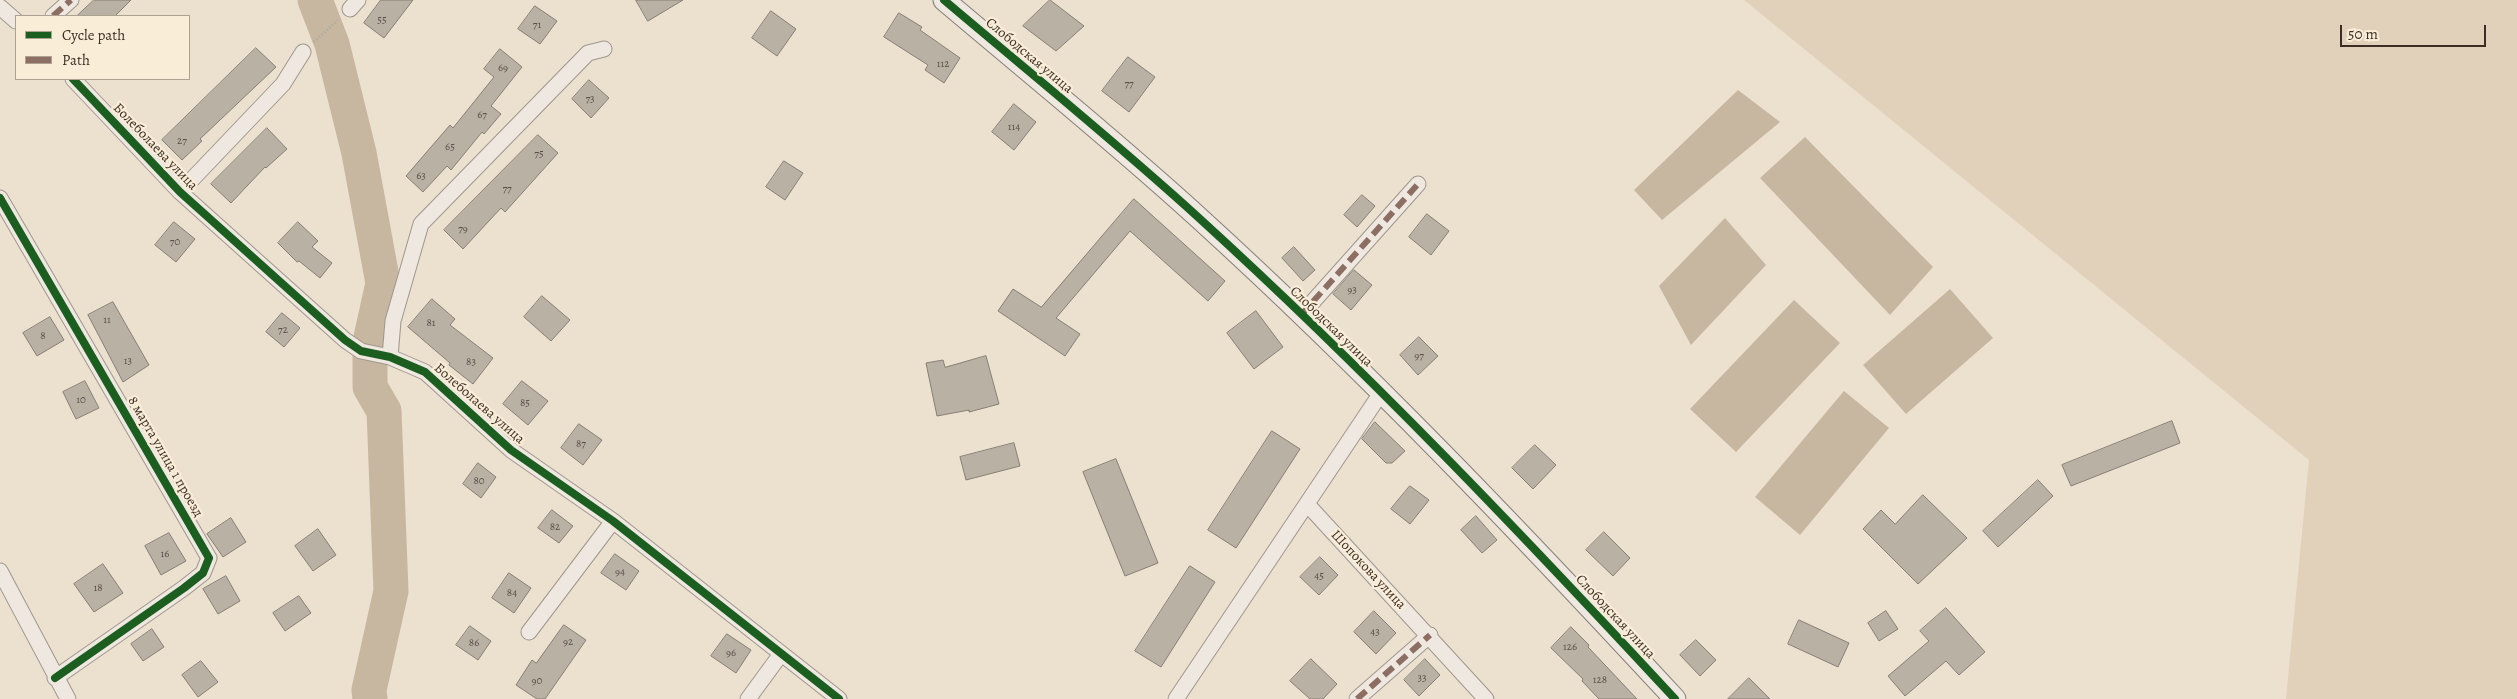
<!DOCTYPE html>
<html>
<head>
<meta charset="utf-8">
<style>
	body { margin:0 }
	#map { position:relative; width:2517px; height:699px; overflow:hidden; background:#ece0cf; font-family:Alegreya,serif }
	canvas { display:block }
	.legend { position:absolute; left:15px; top:15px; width:175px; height:65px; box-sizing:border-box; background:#faedd8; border:1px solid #ada190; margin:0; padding:6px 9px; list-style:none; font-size:15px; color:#3a2e24 }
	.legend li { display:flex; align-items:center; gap:10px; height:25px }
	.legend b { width:25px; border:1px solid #ada190 }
	.scale { position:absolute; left:2340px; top:25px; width:146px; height:22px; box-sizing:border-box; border:2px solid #3a2e24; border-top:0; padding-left:6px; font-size:15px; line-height:18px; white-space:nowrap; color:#3a2e24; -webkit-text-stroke:4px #faedd8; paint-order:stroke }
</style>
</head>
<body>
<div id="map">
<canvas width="2517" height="699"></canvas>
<ul class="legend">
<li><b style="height:6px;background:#1b5e20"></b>Cycle path</li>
<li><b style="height:6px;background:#8d6e63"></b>Path</li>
</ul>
<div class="scale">50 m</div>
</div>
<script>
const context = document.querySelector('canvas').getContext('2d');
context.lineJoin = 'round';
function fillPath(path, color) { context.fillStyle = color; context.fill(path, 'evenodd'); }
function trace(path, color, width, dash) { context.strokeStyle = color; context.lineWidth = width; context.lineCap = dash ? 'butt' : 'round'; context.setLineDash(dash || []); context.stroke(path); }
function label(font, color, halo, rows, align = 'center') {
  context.font = font + ' Alegreya,serif'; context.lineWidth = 4.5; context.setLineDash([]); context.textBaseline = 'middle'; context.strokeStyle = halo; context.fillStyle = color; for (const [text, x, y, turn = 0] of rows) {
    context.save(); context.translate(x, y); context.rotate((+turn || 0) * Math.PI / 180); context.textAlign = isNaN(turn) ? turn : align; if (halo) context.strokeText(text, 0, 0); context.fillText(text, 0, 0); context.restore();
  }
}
const green = new Path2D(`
	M1744 0H2517V699H2286L2309 460Z`);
const water = new Path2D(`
	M1738 90 1780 122 1662 220 1634 190Z
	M1805 137 1933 267 1890 315 1760 178Z
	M1725 218 1766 265 1691 345 1659 286Z
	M1950 289 1993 338 1906 414 1863 365Z
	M1794 300 1840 343 1736 452 1690 409Z
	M1844 391 1889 428 1800 535 1755 497Z`);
const river = new Path2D(`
	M315 0 332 44 359 153 383 283 370 342V387L384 411 391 591 369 690 370 699`);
const building = new Path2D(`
	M94 0H131L115 16H77Z
	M381 0H413L384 38 364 23Z
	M636 0H683L648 21Z
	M1050 0 1084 26 1056 51 1023 26Z
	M535 6 557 21 540 44 518 29Z
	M771 11 796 29 777 56 752 38Z
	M899 13 922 27 920 30 960 58 944 83 925 70 928 65 884 37Z
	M256 48 276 67 200 139 202 141 182 160 162 140Z
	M500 49 522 67 491 106 501 114 484 134 482 132 451 170 447 166 423 192 406 176 450 125 453 128 494 77 484 69Z
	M1128 57 1155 77 1129 112 1102 91Z
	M589 80 609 98 591 118 572 99Z
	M1014 104 1036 122 1014 150 992 132Z
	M267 128 287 149 266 168 265 167 231 203 211 184Z
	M538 135 558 153 505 212 501 208 463 249 444 230Z
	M784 161 803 173 785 200 766 187Z
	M1362 195 1375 206 1357 227 1344 215Z
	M1134 199 1225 281 1208 301 1130 231 1056 318 1080 334 1065 356 998 311 1013 289 1041 307Z
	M1427 214 1449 231 1431 255 1409 237Z
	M174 222 195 239 176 262 155 245Z
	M298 222 318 241 312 247 332 263 320 278 299 261 297 262 278 243Z
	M1294 247 1315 270 1303 281 1282 258Z
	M1354 270 1372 285 1351 310 1333 294Z
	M542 296 570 320 551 341 524 317Z
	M432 299 455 319 450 325 493 358 473 384 449 365 450 363 408 327Z
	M113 302 149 365 123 382 88 315Z
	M1256 311 1283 347 1254 369 1227 333Z
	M282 313 300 328 284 347 266 332Z
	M50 317 64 340 37 356 23 333Z
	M1419 337 1438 356 1418 375 1400 355Z
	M986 356 999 404 969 412V410L937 416 926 363 943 360 945 367Z
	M85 381 99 408 76 419 63 392Z
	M522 381 548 401 528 425 503 404Z
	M2172 421 2180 443 2071 486 2062 465Z
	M1375 422 1405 451 1392 463H1386L1362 439Z
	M579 424 602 440 583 465 561 448Z
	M1272 431 1300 449 1236 548 1208 530Z
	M1014 443 1020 466 966 480 960 457Z
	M1535 445 1556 465 1533 489 1512 468Z
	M1116 459 1158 563 1125 576 1083 472Z
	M478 463 496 477 481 498 463 484Z
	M2038 480 2053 496 1998 547 1983 531Z
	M1410 486 1429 500 1410 524 1391 509Z
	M1923 495 1967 538 1918 584 1863 529 1881 510 1895 524Z
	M552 510 573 526 559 543 538 528Z
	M1476 516 1497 540 1482 553 1461 530Z
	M231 518 246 542 223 557 207 534Z
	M318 529 336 555 313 571 295 546Z
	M1604 532 1630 558 1613 576 1586 550Z
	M169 533 186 561 161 575 145 546Z
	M615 554 639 571 626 590 601 573Z
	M1320 557 1338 575 1319 595 1300 577Z
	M103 564 123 593 94 612 74 584Z
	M1190 566 1215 582 1161 667 1135 651Z
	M509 573 531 588 514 613 492 598Z
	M226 576 240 601 218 614 203 589Z
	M299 596 311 613 285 631 273 613Z
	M1946 608 1985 652 1959 675 1946 661 1905 696 1888 676 1929 641 1920 631Z
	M1374 611 1396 633 1376 654 1354 632Z
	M1886 611 1898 629 1879 641 1868 623Z
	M1799 620 1849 643 1838 667 1788 644Z
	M564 625 586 640 545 699H537L516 685 532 660 536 663Z
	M470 626 491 641 478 660 456 645Z
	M1571 627 1589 645 1588 647 1637 699H1599L1582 681 1583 679 1551 648Z
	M152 629 164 647 143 661 131 644Z
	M727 634 751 650 736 673 711 656Z
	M1696 640 1716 660 1700 676 1680 655Z
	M1311 659 1337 684 1323 699H1310L1290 681Z
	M1425 659 1440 675 1419 696 1404 680Z
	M201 661 218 682 198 697 182 675Z
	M1749 678 1770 699H1728Z`);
const path = new Path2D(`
	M314 42 339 19`);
const street = new Path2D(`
	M0 7 16 21
	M350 9 358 0
	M53 16 71 0
	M73 79 180 192 345 340 361 351 390 357 425 372 511 450 613 521 839 699
	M180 192 283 84 303 52
	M0 198 209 558 203 573 184 588 55 678
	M1301 315 1418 184
	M390 357 393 321 421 224 588 53 604 49
	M1307 504 1486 699
	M0 571 68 699
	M529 632 613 521
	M748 699 781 654
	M1176 699 1381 393
	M1357 699 1430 635`);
const secondary = new Path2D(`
	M944 0C1029 72 1117 143 1199 218 1366 370 1522 534 1675 699`);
const quiet = new Path2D(`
	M53 16 71 0
	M1301 315 1418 184
	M1357 699 1430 635`);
const cycleway = new Path2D(`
	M944 0C1029 72 1117 143 1199 218 1366 370 1522 534 1675 699
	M73 79 180 192 345 340 361 351 390 357 425 372 511 450 613 521 839 699
	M0 198 209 558 203 573 184 588 55 678`);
const numberNames = [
	["55",382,20],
	["71",537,25],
	["112",943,64],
	["69",503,68],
	["77",1129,84],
	["73",590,99],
	["67",482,115],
	["114",1014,127],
	["27",182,141],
	["65",450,147],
	["75",539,154],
	["63",421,176],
	["77",507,189],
	["79",463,229],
	["70",175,242],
	["93",1352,290],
	["11",107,320],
	["81",431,323],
	["72",283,330],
	["8",43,336],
	["97",1419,356],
	["13",128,361],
	["83",471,362],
	["10",81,400],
	["85",525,403],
	["87",581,444],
	["80",479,481],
	["82",555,527],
	["16",165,554],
	["94",620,572],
	["45",1319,576],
	["18",98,588],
	["84",512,593],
	["43",1375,632],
	["92",568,642],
	["86",474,643],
	["126",1570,647],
	["96",731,653],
	["33",1422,678],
	["128",1600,680],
	["90",537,681]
];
const streetNames = [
	["Слободская улица",1029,56,40],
	["Болеболаева улица",155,147,46],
	["Слободская улица",1331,327,44],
	["Болеболаева улица",479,404,41],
	["8 марта улица 1 проезд",165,457,60],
	["Шопокова улица",1368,570,47],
	["Слободская улица",1615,617,47]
];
fillPath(green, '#e1d1ba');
fillPath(water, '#c7b7a1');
trace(river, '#c7b7a1', 35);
fillPath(building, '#bab1a5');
trace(building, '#867f75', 1);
trace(street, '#9f978c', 17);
trace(secondary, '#867f75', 23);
trace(path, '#afa9a1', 3, [1, 2.5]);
trace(street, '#efe8e0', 15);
trace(secondary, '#efe8e0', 21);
trace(quiet, '#8d6e63', 6, [12, 6]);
trace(cycleway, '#1b5e20', 8);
label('11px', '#5a4f44', null, numberNames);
label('14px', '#3a2e24', '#faedd8', streetNames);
</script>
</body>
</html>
